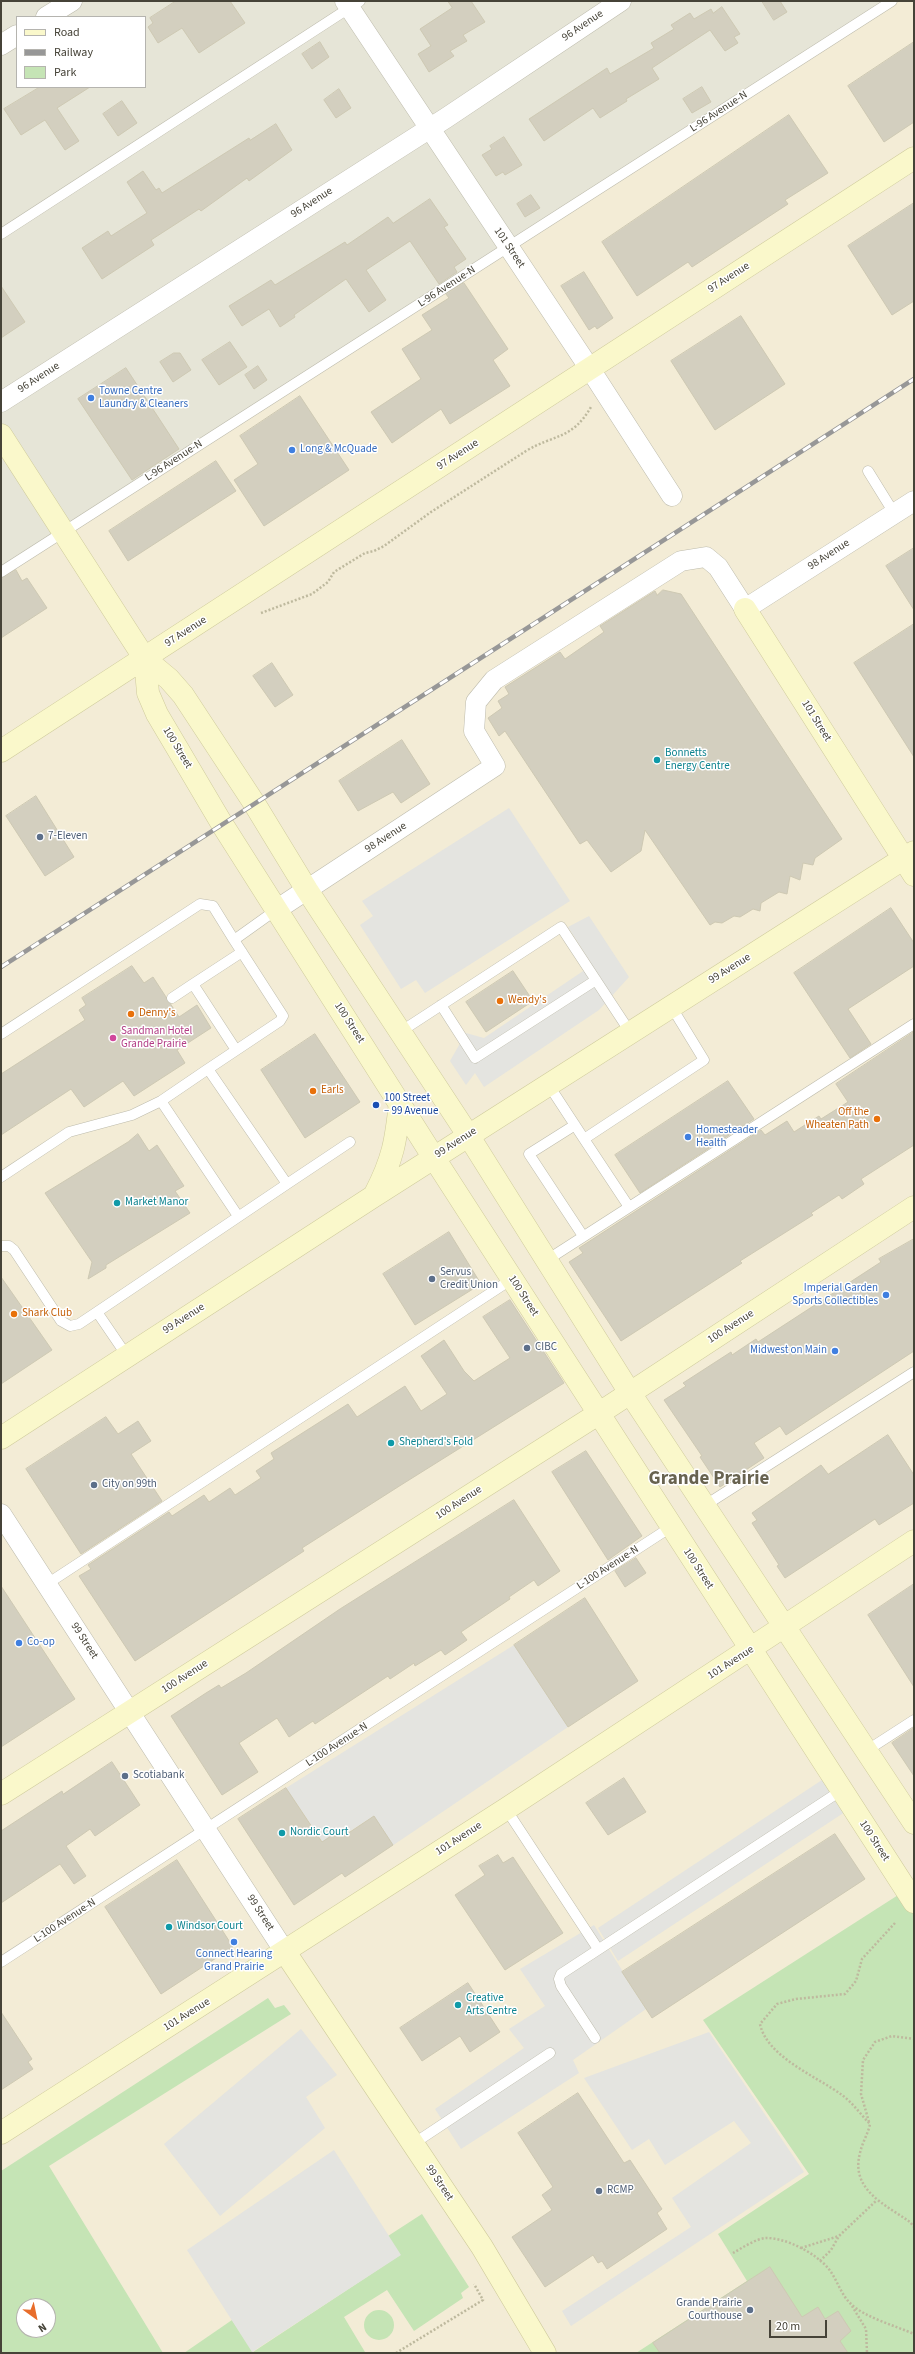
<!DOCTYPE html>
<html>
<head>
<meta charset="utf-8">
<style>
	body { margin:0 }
	#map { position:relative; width:915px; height:2354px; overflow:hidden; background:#f3f2e9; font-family:"Source Sans 3",sans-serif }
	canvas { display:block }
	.frame { position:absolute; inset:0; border:2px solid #464338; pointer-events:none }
	.legend { position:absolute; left:16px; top:16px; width:130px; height:72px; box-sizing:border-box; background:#fff; border:1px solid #b5b4af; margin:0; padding:5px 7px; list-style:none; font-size:12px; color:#464338 }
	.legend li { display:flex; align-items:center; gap:8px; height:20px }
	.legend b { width:20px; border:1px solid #b5b4af }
	.north { position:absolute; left:16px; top:2298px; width:40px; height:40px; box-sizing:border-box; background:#fff; border:1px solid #b5b4af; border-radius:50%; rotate:147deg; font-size:11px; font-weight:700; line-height:16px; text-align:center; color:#464338 }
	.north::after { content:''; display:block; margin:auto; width:14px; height:18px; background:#e86d2b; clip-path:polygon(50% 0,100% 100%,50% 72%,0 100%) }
	.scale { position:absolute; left:769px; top:2320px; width:58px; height:18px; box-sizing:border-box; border:2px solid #464338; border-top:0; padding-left:5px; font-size:12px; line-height:14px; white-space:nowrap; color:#464338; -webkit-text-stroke:3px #fff; paint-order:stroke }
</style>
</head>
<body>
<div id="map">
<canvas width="915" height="2354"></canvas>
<div class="frame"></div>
<ul class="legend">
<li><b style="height:5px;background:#faf8cb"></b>Road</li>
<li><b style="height:5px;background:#979797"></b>Railway</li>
<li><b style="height:11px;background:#c5e4b5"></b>Park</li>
</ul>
<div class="north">N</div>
<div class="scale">20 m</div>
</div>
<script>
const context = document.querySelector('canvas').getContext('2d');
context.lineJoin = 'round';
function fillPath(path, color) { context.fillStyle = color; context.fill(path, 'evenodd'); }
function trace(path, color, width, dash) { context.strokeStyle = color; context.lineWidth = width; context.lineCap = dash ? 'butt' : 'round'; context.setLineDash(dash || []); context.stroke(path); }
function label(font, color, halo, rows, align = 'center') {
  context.font = font + ' "Source Sans 3",sans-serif'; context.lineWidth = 3; context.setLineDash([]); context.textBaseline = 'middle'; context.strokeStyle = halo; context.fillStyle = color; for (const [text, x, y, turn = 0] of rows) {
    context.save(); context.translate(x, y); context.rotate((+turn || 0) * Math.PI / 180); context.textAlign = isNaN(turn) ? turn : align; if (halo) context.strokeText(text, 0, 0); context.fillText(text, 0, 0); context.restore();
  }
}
const residential = new Path2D(`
	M1 1H885L1 572ZM17 17H145V87H17Z`);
const commercial = new Path2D(`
	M885 1H914V2353H1V572ZM24 2306H48V2330H24Z`);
const green = new Path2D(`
	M906 1890 914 1902V2353H636L747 2281 718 2234 809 2174 703 2020Z
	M268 1998 275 2008 284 2005 291 2014 49 2166 163 2353H1V2171ZM24 2306H48V2330H24Z
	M422 2214 469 2287 461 2293 463 2298 414 2331 387 2290 344 2317 365 2352 363 2353H184L232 2320 253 2352 400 2255 388 2236Z
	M364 2325a15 15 0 1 1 30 0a15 15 0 1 1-30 0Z`);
const parking = new Path2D(`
	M509 808 570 901 425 993 416 980 401 989 360 925 373 916 362 901Z
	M589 916 629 977 599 1010 484 1087 475 1073 466 1085 450 1061 466 1033 484 1038 592 965 568 927Z
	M514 1645 568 1727 392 1846 374 1816 347 1833 343 1828 331 1835 335 1841 326 1847 286 1788Z
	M825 1778 845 1812 618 1961 598 1928Z
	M594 1925 646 2009 573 2060 579 2073 461 2149 435 2109 524 2048 509 2029 545 2006 520 1969Z
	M301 2029 337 2075 306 2097 325 2128 220 2216 164 2144Z
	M709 2032 804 2172 571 2326 562 2311 691 2227 672 2198 751 2143 734 2121 665 2165 649 2139 632 2150 584 2078Z
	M334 2150 401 2255 252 2352 187 2250Z`);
const building = new Path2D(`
	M176 1H230L245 23 199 53 182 28 158 43 148 27 153 23 150 18Z
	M448 1H471L485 22 463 35 467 41 450 51 454 56 429 72 418 54 431 46 420 29 452 8Z
	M762 1H780L787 12 774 20Z
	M722 7 740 34 734 37 738 43 725 51 710 30 652 68 659 79 626 99 627 101 600 118 593 108 544 141 529 119 607 68 610 74 654 48 651 43 674 29 671 25 690 13 694 19 711 9 713 13Z
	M320 42 329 57 312 69 302 54Z
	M914 42V122L884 142 848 86Z
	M40 87H90L57 108 79 141 65 150 45 120 21 135 4 109Z
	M702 87 711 102 692 113 683 99Z
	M339 89 351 108 336 118 324 100Z
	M122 101 137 123 118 136 103 114Z
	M789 115 828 173 785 200 788 204 692 267 688 262 637 296 602 242Z
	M276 124 292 150 249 181 247 178 201 211 199 209 151 240 154 245 102 279 82 248 108 231 111 236 147 213 127 182 143 171 156 190 159 188 162 193 249 138 250 140Z
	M504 137 522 165 505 175 503 172 496 176 482 155 492 149 490 146Z
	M531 195 540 208 525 217 517 204Z
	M430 199 448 225 444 227 466 259 454 267 457 272 439 284 410 241 366 270 386 300 369 312 346 279 294 315 295 317 280 327 269 309 242 326 229 306 271 280 275 285 345 242 347 245 388 217 393 223Z
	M914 203V301L892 315 848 246Z
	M584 272 613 318 597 329 595 326 589 330 561 286Z
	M464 283 508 349 493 360 510 386 450 424 441 409 392 443 371 412 421 379 402 349 432 330 422 315 449 298 446 294Z
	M1 286 25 322 1 338Z
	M741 316 785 384 715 430 671 361Z
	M230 342 247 367 219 385 202 360Z
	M174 353H180L191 370 173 382 160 362Z
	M258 366 267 380 254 389 245 375Z
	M126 368 179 449 132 480 78 399Z
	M300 396 349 470 264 526 234 480 258 464 240 436Z
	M216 461 236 491 128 561 109 531Z
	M914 548V610L886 566Z
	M16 570 22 581 27 578 47 608 1 638V578Z
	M663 590 681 594 842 839 815 858 813 865 803 863 800 880 790 876 787 894 779 892 761 903 760 911 753 909 740 917 734 916 722 923 715 922 710 925 645 830 641 851 611 872 587 840 580 844 505 731 499 736 488 718 502 708 498 701 509 694 505 687 560 652 565 659 604 632 600 626 655 591 657 595Z
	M914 624V757L854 663Z
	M272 663 293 695 275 707 253 676Z
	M402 740 430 784 401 803 393 792 358 811 339 781Z
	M36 796 74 857 45 876 6 816Z
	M891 908 914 943V966L848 1009 871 1044 850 1058 794 973Z
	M132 966 144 983 153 977 179 1017 197 1005 211 1028 177 1050 185 1063 134 1096 123 1081 84 1107 71 1089 1 1135V1074L85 1020 79 1010 86 1005 82 998Z
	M513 971 533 1001 486 1032 466 1002Z
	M914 1032V1145L861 1179 864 1184 842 1199 839 1195 811 1213 813 1215 740 1261 742 1263 621 1341 569 1262 583 1253 579 1248 761 1130 765 1135 787 1121 794 1132 819 1116 821 1119 848 1102 836 1084Z
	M315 1034 360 1102 305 1138 261 1070Z
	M728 1081 754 1119 640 1193 615 1155Z
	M138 1134 149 1151 157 1145 184 1186 175 1191 190 1213 106 1265V1268L88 1279 92 1262 45 1193 128 1142Z
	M449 1232 481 1284 415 1325 383 1274Z
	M914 1239V1351L786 1435 780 1426 754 1443 764 1458 720 1487 700 1457 702 1456 664 1400 686 1386 683 1383 731 1352 732 1355 756 1339 758 1342 881 1262 879 1259Z
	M1 1277 52 1350 1 1384Z
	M510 1300 564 1383 401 1485 302 1548 304 1551 135 1661 79 1576 91 1569 88 1565 169 1512 172 1516 204 1495 209 1502 230 1488 235 1495 261 1478 256 1471 274 1459 271 1453 348 1404 357 1417 405 1386 421 1411 447 1394 421 1356 444 1340 464 1371 474 1381 510 1358 483 1317Z
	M106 1417 118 1434 138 1421 151 1441 131 1454 162 1501 81 1554 26 1469Z
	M888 1435 914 1475V1503L879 1525 875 1519 785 1578 777 1566 779 1565 752 1523 757 1520 752 1513 821 1465 828 1474Z
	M586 1451 642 1536 608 1560 552 1472Z
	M514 1500 560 1571 538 1586 534 1580 509 1597 510 1599 461 1632 467 1640 445 1655 441 1650 415 1666 414 1663 390 1679 388 1676 315 1724 313 1721 289 1737 277 1718 239 1743 258 1772 222 1795 171 1716 206 1693 219 1685 221 1688 246 1673 340 1609Z
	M636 1558 646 1573 625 1587 615 1571Z
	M914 1584V1687L868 1615Z
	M1 1586 75 1699 1 1747Z
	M585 1598 638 1681 568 1727 514 1645Z
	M914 1728V1776L892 1743Z
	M112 1762 140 1805 95 1836 90 1829 66 1846 86 1876 74 1884 60 1864 1 1903V1831L62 1791 63 1794Z
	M624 1778 646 1812 608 1835 586 1803Z
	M286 1788 322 1842 343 1828 347 1834 374 1816 393 1845 345 1877 342 1873 294 1905 238 1819Z
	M835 1834 865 1879 652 2018 622 1972Z
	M498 1855 503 1863 513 1857 563 1933 505 1970 455 1895 485 1875 479 1866Z
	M177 1860 233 1947 161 1994 105 1907Z
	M468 1983 500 2032 470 2052 460 2036 422 2061 400 2028Z
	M1 2012 32 2059 28 2062 33 2069 1 2090Z
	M578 2093 624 2163 630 2160 662 2209 657 2213 667 2229 607 2269 602 2261 598 2263 593 2255 545 2287 512 2237 552 2210 542 2195 553 2187 518 2133Z
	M770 2267 802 2317 818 2307 825 2319 838 2311 851 2331 840 2341 848 2353H660L653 2343Z`);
const path = new Path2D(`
	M261 613 312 594 328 582 334 572 365 553 374 551 384 546 431 512 526 451C554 434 572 440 591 407
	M895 1923 862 1959 856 1981 845 1994 796 1999 777 2004 760 2024C767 2057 816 2076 842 2095 853 2103 861 2115 870 2124 868 2134 862 2143 860 2153 850 2190 886 2205 910 2222L914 2227
	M869 2122 861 2094 863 2060 875 2042 892 2036 914 2039
	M801 2248 839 2236
	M733 2253C742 2248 755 2239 766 2238 787 2238 815 2253 828 2268 837 2279 841 2295 851 2304 864 2317 896 2326 914 2334
	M820 2261 831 2250 839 2236 877 2200
	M852 2306 866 2329 867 2353
	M396 2353 483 2300 474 2284`);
const lane = new Path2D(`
	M1 234 360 1
	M868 471 894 513
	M1 572 892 1
	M193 984 242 952
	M172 998 193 984 236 1050
	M441 1005 475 1058 596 980
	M400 1032 561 927 630 1032
	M1 1034 200 904 213 906 234 940
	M208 1069 280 1021 283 1016 234 940 276 910
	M548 1084 584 1139
	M161 1101 238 1216
	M575 1125 529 1154 583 1236
	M1 1177 69 1132 132 1115 161 1101 208 1069 287 1184 350 1142
	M629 1207 584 1139 704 1060 671 1006
	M1 1246H9L14 1250 61 1321 70 1326 79 1324 97 1312
	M547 1260 914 1024
	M127 1356 97 1312 287 1184
	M704 1506 914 1372
	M47 1584 512 1279
	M866 1751 914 1720
	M506 1809 598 1949
	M1 1962 671 1527
	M595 2038 561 1986 559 1979 561 1974 842 1790
	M413 2144 550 2053`);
const street = new Path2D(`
	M345 1 590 369 672 496
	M46 17 72 1
	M1 45 17 35
	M1 402 446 118 621 1
	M276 910 495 766 474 731 476 702 494 680 681 561 706 557 718 567 745 609 914 501
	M1 1514 285 1952`);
const secondary = new Path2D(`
	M1 435 145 659 169 679 183 695 254 803 307 890 468 1135 630 1393 914 1823
	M745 609 914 875
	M145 659 148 693 157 714 222 824 434 1158 914 1902
	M1 751 914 158
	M375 1194C393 1159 396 1141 400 1102
	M1 1438 374 1196 914 852
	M1 1794 598 1414 914 1207
	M285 1952 482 2247 545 2353
	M1 2133 506 1809 914 1541`);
const rail = new Path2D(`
	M1 967 914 379`);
const markers = [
	[91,398,4,"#3f7fe0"],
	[292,450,4,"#3f7fe0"],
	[657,760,4,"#0f9aa8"],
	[40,837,4,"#5c6f8a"],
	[500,1001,4,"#e8710a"],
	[131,1014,4,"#e8710a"],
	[113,1038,4,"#d1479c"],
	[313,1091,4,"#e8710a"],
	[376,1105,4,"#1a4fb4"],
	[877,1119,4,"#e8710a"],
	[688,1137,4,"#3f7fe0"],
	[117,1203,4,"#0f9aa8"],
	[432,1279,4,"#5c6f8a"],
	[886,1295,4,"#3f7fe0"],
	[14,1314,4,"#e8710a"],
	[527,1348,4,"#5c6f8a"],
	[835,1351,4,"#3f7fe0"],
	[391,1443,4,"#0f9aa8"],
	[94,1485,4,"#5c6f8a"],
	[19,1643,4,"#3f7fe0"],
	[125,1776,4,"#5c6f8a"],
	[282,1833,4,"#0f9aa8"],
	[169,1927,4,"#0f9aa8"],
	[234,1942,4,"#3f7fe0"],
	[458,2005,4,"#0f9aa8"],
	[599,2191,4,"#5c6f8a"],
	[750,2310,4,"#5c6f8a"]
];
const streetNames = [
	["96 Avenue",583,26,-34],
	["L-96 Avenue-N",719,112,-33],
	["96 Avenue",312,203,-33],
	["101 Street",509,248,56],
	["97 Avenue",729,278,-33],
	["L-96 Avenue-N",447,287,-33],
	["96 Avenue",39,378,-33],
	["97 Avenue",458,455,-33],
	["L-96 Avenue-N",174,461,-33],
	["98 Avenue",829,555,-33],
	["97 Avenue",186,632,-33],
	["101 Street",816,721,58],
	["100 Street",177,748,59],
	["98 Avenue",386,838,-33],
	["99 Avenue",730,969,-32],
	["100 Street",349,1023,57],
	["99 Avenue",456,1143,-33],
	["100 Street",523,1296,57],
	["99 Avenue",184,1319,-33],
	["100 Avenue",731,1327,-33],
	["100 Avenue",459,1503,-33],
	["L-100 Avenue-N",608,1568,-33],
	["100 Street",698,1569,57],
	["99 Street",84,1641,57],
	["101 Avenue",731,1663,-33],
	["100 Avenue",185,1677,-33],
	["L-100 Avenue-N",337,1745,-33],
	["101 Avenue",459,1839,-33],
	["100 Street",874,1841,57],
	["99 Street",260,1913,57],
	["L-100 Avenue-N",65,1921,-33],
	["101 Avenue",187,2015,-32],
	["99 Street",439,2183,56]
];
const shopNames = [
	["Towne Centre",99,392],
	["Laundry & Cleaners",99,405],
	["Long & McQuade",300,450],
	["Homesteader",696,1131],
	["Health",696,1144],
	["Imperial Garden",878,1289,"right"],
	["Sports Collectibles",878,1302,"right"],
	["Midwest on Main",827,1351,"right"],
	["Co-op",27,1643],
	["Connect Hearing",234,1955,"center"],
	["Grand Prairie",234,1968,"center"]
];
const cultureNames = [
	["Bonnetts",665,754],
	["Energy Centre",665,767],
	["Market Manor",125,1203],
	["Shepherd's Fold",399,1443],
	["Nordic Court",290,1833],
	["Windsor Court",177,1927],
	["Creative",466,1999],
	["Arts Centre",466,2012]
];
const serviceNames = [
	["7-Eleven",48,837],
	["Servus",440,1273],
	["Credit Union",440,1286],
	["CIBC",535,1348],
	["City on 99th",102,1485],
	["Scotiabank",133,1776],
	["RCMP",607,2191],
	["Grande Prairie",742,2304,"right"],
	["Courthouse",742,2317,"right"]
];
const foodNames = [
	["Wendy's",508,1001],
	["Denny's",139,1014],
	["Earls",321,1091],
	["Off the",869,1113,"right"],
	["Wheaten Path",869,1126,"right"],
	["Shark Club",22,1314]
];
const hotelNames = [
	["Sandman Hotel",121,1032],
	["Grande Prairie",121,1045]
];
const transitNames = [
	["100 Street",384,1099],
	["– 99 Avenue",384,1112]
];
const townNames = [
	["Grande Prairie",709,1480]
];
fillPath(residential, '#e6e5d7');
fillPath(commercial, '#f3ecd6');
fillPath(green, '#c5e4b5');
fillPath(parking, '#e4e4e0');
fillPath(building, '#d3cfbf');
trace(building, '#cec9b3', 1);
trace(lane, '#bdbbac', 11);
trace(street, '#bdbbac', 21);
trace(secondary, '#cfcb9c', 23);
trace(path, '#beb99e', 2.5, [2, 2]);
trace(lane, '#fff', 10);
trace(street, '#fff', 20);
trace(secondary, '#faf8cb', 22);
trace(rail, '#979797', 4.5);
trace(rail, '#fff', 3, [9]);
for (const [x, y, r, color] of markers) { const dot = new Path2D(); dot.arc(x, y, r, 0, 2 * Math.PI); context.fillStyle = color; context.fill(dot); trace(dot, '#fff', 1.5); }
label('11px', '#464338', '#fff', streetNames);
label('11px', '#366cbe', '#fff', shopNames, 'left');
label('11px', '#0d838f', '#fff', cultureNames, 'left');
label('11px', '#4e5e75', '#fff', serviceNames, 'left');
label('11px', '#c56008', '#fff', foodNames, 'left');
label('11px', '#b23c85', '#fff', hotelNames, 'left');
label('11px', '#164399', '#fff', transitNames, 'left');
label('bold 19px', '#686350', '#fff', townNames);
</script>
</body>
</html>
